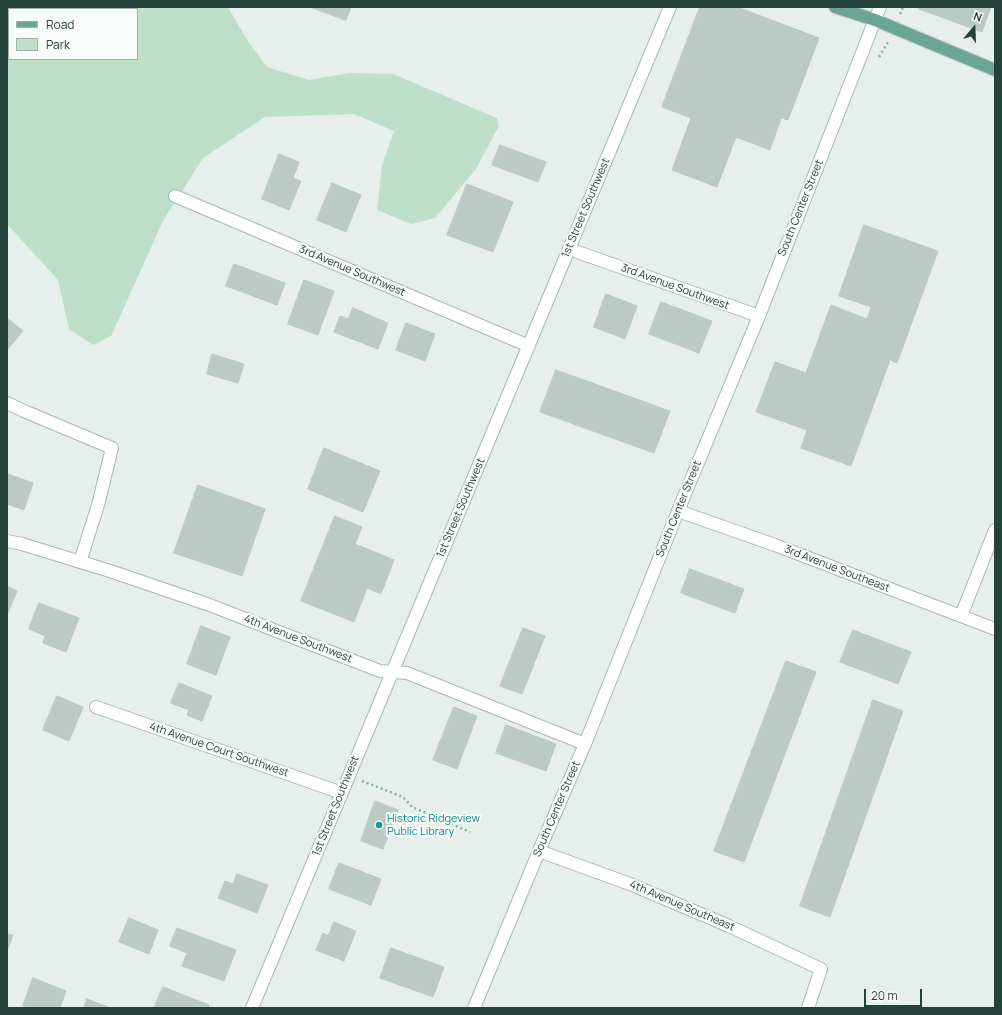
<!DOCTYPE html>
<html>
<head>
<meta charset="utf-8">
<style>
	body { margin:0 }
	#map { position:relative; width:1002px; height:1015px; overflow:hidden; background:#e6efeb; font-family:Manrope,sans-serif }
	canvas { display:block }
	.frame { position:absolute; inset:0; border:8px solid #24423a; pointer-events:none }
	.legend { position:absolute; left:8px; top:8px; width:130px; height:52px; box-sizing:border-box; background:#f7fbf9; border:1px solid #a3b1ad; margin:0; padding:5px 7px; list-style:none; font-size:12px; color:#24423a }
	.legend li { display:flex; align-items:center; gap:8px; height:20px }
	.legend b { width:20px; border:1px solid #a3b1ad }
	.north { position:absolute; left:954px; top:8px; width:40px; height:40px; -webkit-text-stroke:3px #f7fbf9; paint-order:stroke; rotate:19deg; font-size:11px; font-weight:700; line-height:16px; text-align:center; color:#24423a }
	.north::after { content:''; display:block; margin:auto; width:14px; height:18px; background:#24423a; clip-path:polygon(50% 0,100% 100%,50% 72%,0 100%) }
	.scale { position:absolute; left:864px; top:989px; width:58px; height:18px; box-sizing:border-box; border:2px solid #24423a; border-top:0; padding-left:5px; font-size:12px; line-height:14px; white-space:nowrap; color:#24423a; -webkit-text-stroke:3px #f7fbf9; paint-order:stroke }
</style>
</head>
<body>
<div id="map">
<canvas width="1002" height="1015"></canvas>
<div class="frame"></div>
<ul class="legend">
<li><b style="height:5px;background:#6aa596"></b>Road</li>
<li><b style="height:11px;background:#bfe0c8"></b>Park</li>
</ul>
<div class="north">N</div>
<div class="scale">20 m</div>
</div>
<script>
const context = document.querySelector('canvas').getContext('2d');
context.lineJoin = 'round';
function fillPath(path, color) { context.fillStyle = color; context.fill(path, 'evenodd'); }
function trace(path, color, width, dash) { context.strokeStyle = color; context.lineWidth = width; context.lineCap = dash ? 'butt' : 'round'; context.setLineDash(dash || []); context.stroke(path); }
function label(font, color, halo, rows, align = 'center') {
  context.font = font + ' Manrope,sans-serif'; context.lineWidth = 4; context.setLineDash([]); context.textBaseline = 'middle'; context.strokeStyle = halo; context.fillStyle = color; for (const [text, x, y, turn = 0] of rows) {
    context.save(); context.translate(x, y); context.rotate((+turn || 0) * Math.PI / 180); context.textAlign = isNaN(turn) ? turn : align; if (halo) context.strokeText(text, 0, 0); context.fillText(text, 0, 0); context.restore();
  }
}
const green = new Path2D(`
	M7 7H228L247 40 267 67 309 80 349 73 393 74 497 118 499 126 476 169 435 218 411 224 377 210 382 165 394 131 354 114 265 117 203 158 164 219 111 336 93 345 69 329 58 280 7 224ZM9 9H137V59H9Z`);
const building = new Path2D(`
	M310 7H351L346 20Z
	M700 7H737L819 38 788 120 781 118 770 150 736 137 717 187 672 170 691 118 662 107Z
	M920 7H991L982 32 919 9Z
	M500 145 546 162 538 182 492 165Z
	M279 154 299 162 293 178 301 181 289 210 262 199Z
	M332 183 361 195 346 232 317 220Z
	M467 184 513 202 493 252 447 235Z
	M864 225 938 251 897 363 890 360 851 466 801 448 807 430 756 412 775 362 806 373 831 305 867 319 871 307 839 296Z
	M234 264 285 283 277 305 226 286Z
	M304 280 334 291 318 335 288 324Z
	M606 294 637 306 625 339 594 327Z
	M661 302 712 321 699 353 649 334Z
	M353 308 388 323 378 349 334 332 340 316 348 319Z
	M7 318 23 331 7 350Z
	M406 323 435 334 425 361 396 350Z
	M212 354 244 364 238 383 207 374Z
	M556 370 670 411 654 453 540 412Z
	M324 448 380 471 363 512 308 489Z
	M8 474 33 483 24 510 7 504V478Z
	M198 485 265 509 242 576 174 553Z
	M335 516 362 527 355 544 394 560 381 594 367 588 354 622 301 601Z
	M690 569 744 589 735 613 681 593Z
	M7 586 17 591 7 615Z
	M39 603 79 618 66 652 43 643 45 636 29 629Z
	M201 626 230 637 216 675 187 664Z
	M523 628 545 636 522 694 500 686Z
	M853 630 911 652 898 684 840 662Z
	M786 661 816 672 744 862 714 851Z
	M179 683 212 696 202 721 187 715 189 710 171 703Z
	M57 696 83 707 69 741 43 730Z
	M873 700 903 711 830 917 800 906Z
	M454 707 477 716 457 769 433 760Z
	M506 725 556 744 546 771 496 753Z
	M375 801 398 810 383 849 361 841Z
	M339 863 381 879 371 905 329 889Z
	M237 874 268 885 257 913 218 898 225 881 233 884Z
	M129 918 158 930 149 954 119 942Z
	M334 922 356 931 344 961 316 950 323 933 328 936Z
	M177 928 236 950 224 981 182 966 187 953 170 946Z
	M7 934 13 935 7 951Z
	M391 948 444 967 433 997 380 978Z
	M33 978 66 991 60 1008H28L23 1006Z
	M163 987 209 1005 208 1008H154Z
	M87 999 111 1008H84Z`);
const path = new Path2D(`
	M900 14 903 7
	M879 57 888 42
	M362 781 403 797 412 807 470 832`);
const street = new Path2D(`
	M175 196 529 346
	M569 249 759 316
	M7 403 24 411 112 448 98 505 80 562
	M678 511 775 545 995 629
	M7 541 22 544 110 571 207 604 380 671 407 673 585 744
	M961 616 995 530
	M96 707 342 793
	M539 851 630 884 729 926 821 969 808 1008`);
const secondary = new Path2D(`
	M252 1008 670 7
	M474 1008 539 851 585 744 678 511 759 316 880 7`);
const primary = new Path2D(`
	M835 7 875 20 995 70`);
const markers = [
	[379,825,4,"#0f9aa8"]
];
const streetNames = [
	["1st Street Southwest",586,208,-67],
	["South Center Street",801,208,-68],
	["3rd Avenue Southwest",352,271,23],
	["3rd Avenue Southwest",675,287,20],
	["1st Street Southwest",461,508,-67],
	["South Center Street",679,509,-68],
	["3rd Avenue Southeast",837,569,21],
	["4th Avenue Southwest",298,639,21],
	["4th Avenue Court Southwest",219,750,19],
	["1st Street Southwest",336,806,-68],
	["South Center Street",557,809,-67],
	["4th Avenue Southeast",682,906,23]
];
const cultureNames = [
	["Historic Ridgeview",387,819],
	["Public Library",387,832]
];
fillPath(green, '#bfe0c8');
fillPath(building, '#bbcac4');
trace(building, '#b8c9c2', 1);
trace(street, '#a8b8b2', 14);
trace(secondary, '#a4bbb3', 14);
trace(primary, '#c2cac8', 14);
trace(path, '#86b3a5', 2.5, [2, 3]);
trace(street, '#fff', 12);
trace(secondary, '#fff', 12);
trace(primary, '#6aa596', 12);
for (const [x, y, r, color] of markers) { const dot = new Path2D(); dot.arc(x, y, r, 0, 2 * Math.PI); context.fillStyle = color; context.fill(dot); trace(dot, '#f7fbf9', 1.5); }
label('11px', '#24423a', '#f7fbf9', streetNames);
label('11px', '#0d838f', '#f7fbf9', cultureNames, 'left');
</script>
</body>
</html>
